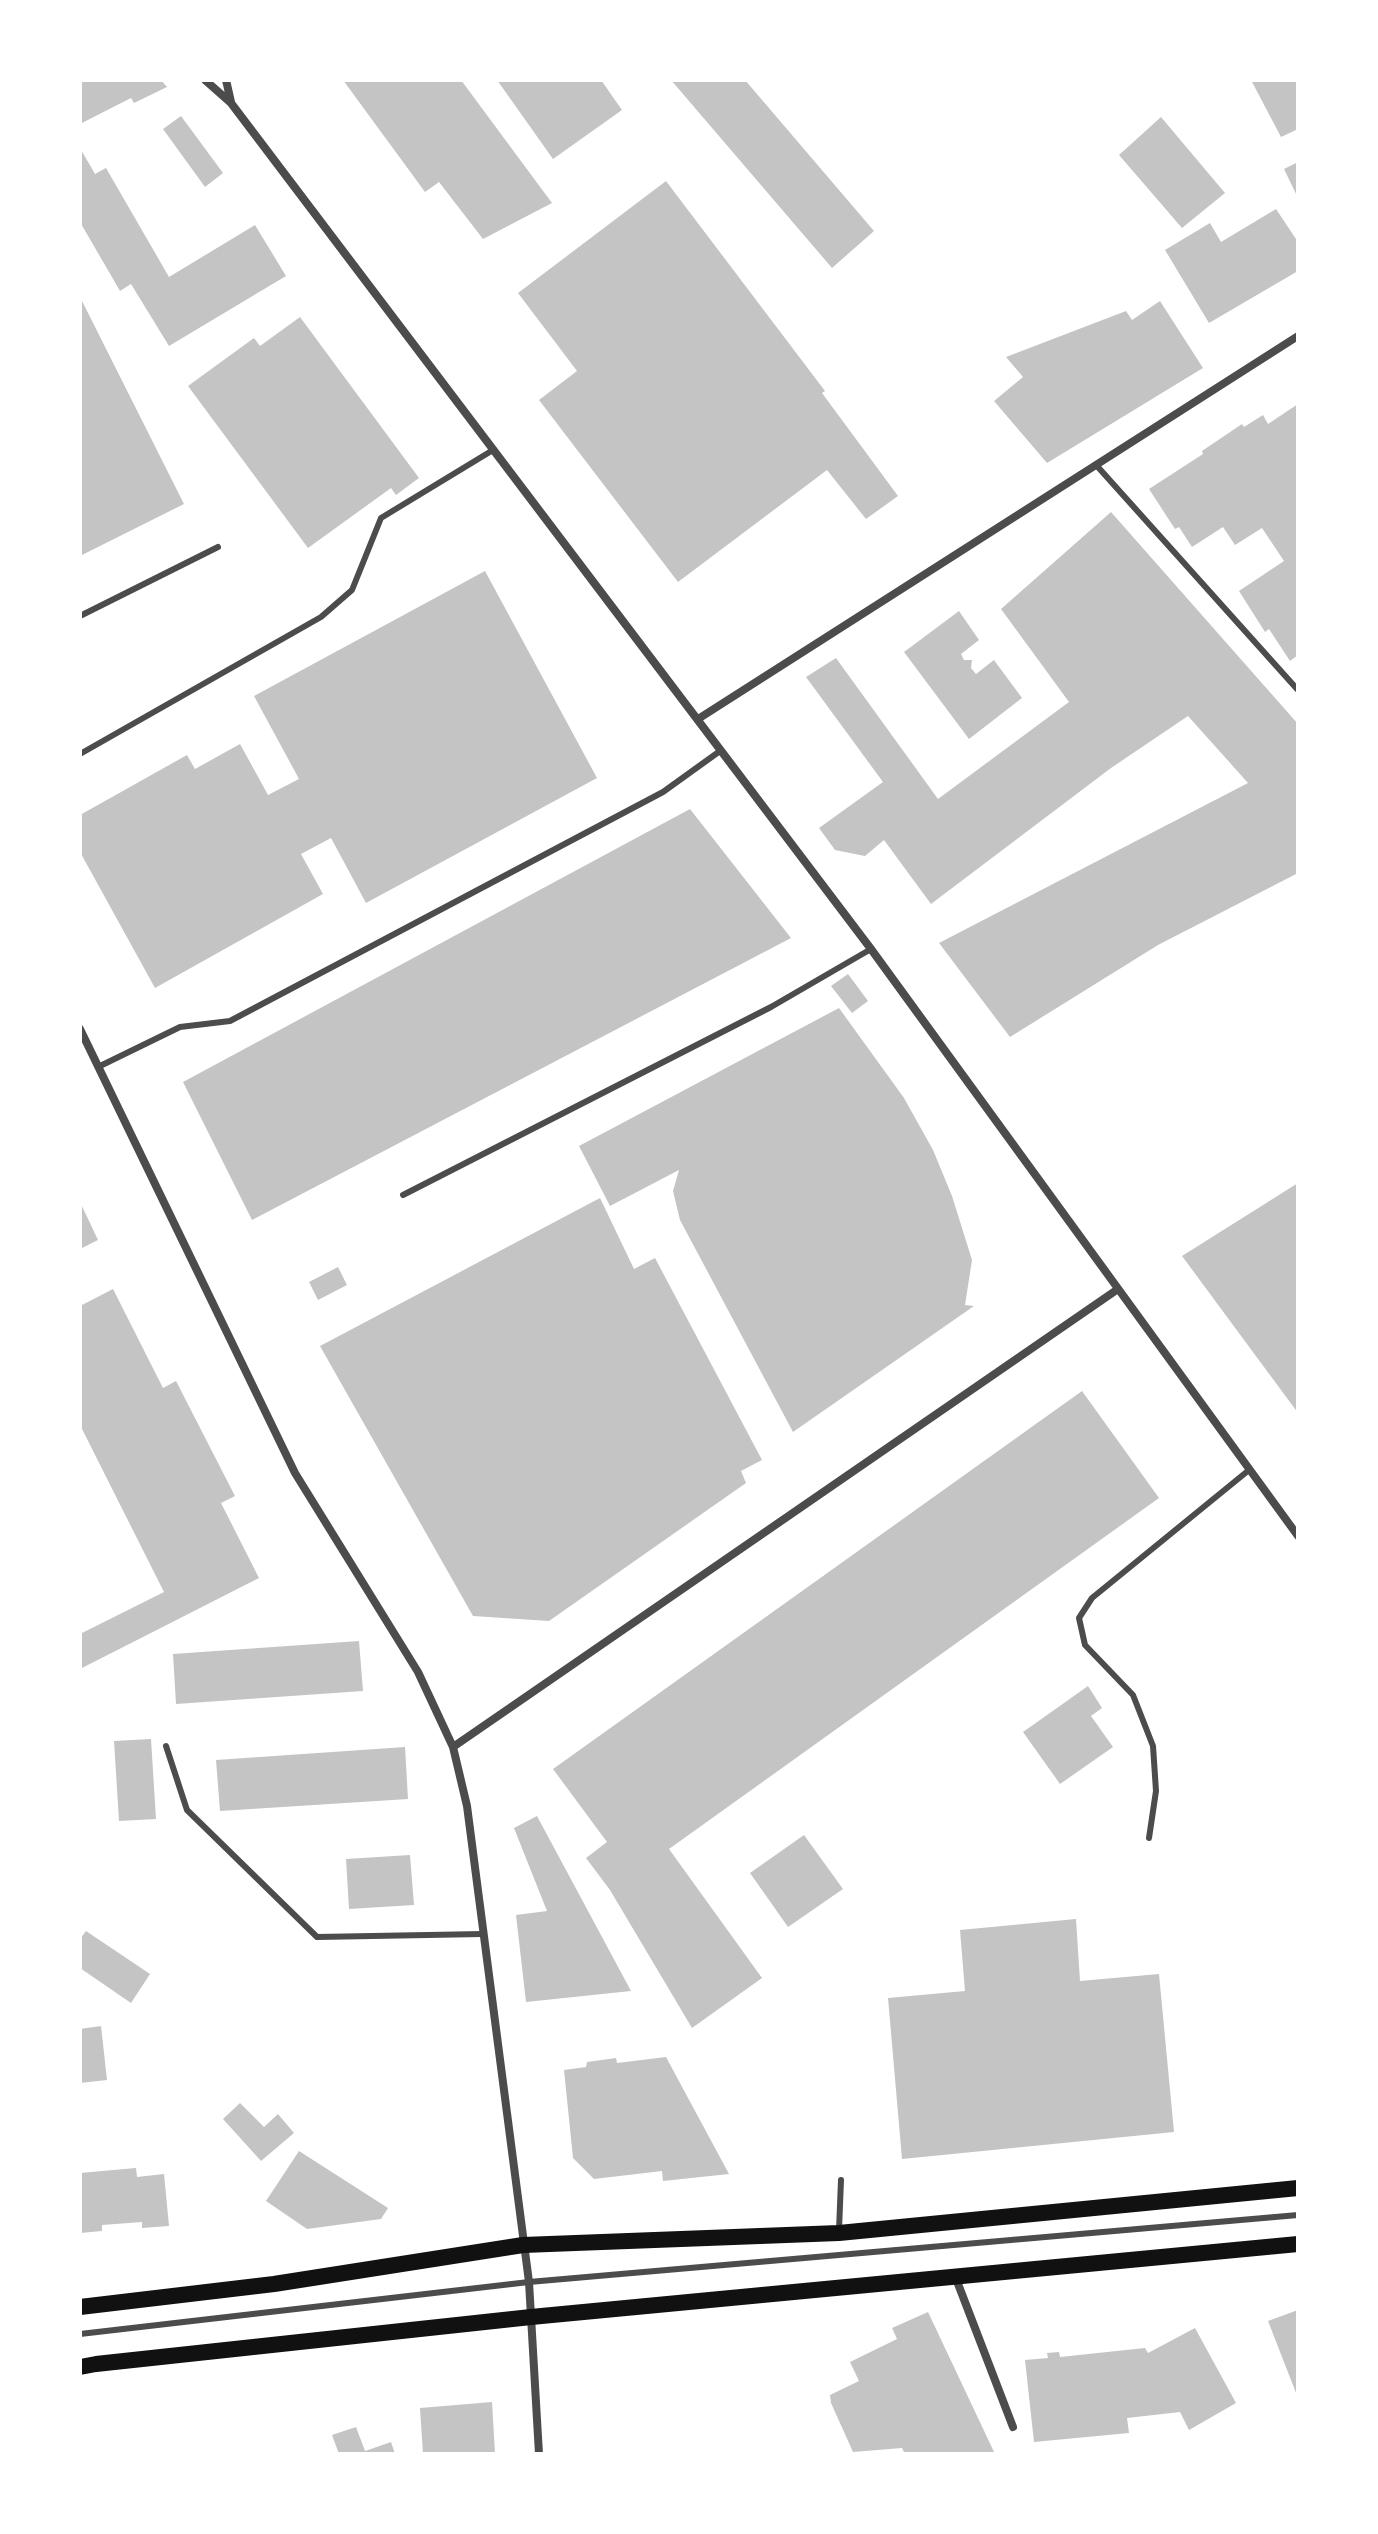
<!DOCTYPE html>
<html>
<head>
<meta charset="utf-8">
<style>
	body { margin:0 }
	#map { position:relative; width:1378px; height:2534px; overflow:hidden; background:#fff; font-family:Cabin,sans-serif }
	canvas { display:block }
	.frame { position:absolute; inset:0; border:82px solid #fff; pointer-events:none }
</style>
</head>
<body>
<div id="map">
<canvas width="1378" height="2534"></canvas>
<div class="frame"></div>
</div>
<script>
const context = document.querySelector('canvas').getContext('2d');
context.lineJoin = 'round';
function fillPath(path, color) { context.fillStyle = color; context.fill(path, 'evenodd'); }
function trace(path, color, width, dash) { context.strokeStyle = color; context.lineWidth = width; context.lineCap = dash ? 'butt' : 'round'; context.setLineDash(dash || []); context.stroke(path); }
const building = new Path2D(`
	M80 80H161L167 87 134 103 131 98 80 124Z
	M343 80H461L552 203 483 239 439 182 425 192Z
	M497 80H601L622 110 553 159Z
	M671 80H745L874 231 832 268Z
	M1251 80H1298V129L1281 137Z
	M181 116 223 173 205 187 163 129Z
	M1161 117 1225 193 1182 228 1119 155Z
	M80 148 95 174 106 168 169 277 255 225 286 276 169 346 131 284 120 291 80 222Z
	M1298 162V198L1284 169Z
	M666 181 825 391 822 393 898 496 866 519 827 470 678 582 539 400 577 371 518 293Z
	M1276 209 1298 242V271L1209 323 1165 250 1210 223 1221 242Z
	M80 297 184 504 80 556Z
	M1160 301 1203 368 1047 463 994 401 1023 377 1006 357 1126 311 1132 320Z
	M300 317 419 478 396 495 391 488 308 548 188 386 254 338 260 346Z
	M1298 404V655L1290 661 1269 629 1265 632 1239 591 1284 561 1262 528 1235 545 1223 527 1192 547 1179 527 1175 529 1149 489 1203 454 1202 451 1242 424 1244 427 1263 415 1268 424Z
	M1111 512 1298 724V873L1158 945 1010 1037 939 943 1248 783 1188 716 1111 768 931 904 884 840 865 856 835 850 819 828 883 782 806 677 836 658 938 799 1069 702 1001 609Z
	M485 571 597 778 366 903 331 838 301 854 323 894 155 988 80 852V815L187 755 195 769 240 744 268 795 299 779 254 696Z
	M959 611 979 640 961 654 964 660H972L971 668 976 674 994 660 1022 698 969 739 904 652Z
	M690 809 791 938 252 1220 183 1082Z
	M848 974 868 1001 852 1013 831 986Z
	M839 1008 904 1098 933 1150 952 1196 972 1260 965 1305 974 1306 793 1432 680 1220 673 1191 679 1170 610 1206 579 1146Z
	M1298 1183V1413L1182 1256Z
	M600 1198 634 1269 655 1258 762 1460 741 1471 746 1483 549 1621 473 1616 320 1346Z
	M80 1202 98 1240 80 1249Z
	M338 1267 347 1285 318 1300 309 1282Z
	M113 1289 163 1388 176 1381 235 1496 221 1503 259 1578 80 1669V1634L164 1592 80 1425V1306Z
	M1082 1391 1159 1498 669 1849 762 1978 692 2028 610 1890 586 1858 607 1842 553 1769Z
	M359 1641 363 1691 176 1704 173 1654Z
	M1088 1686 1102 1708 1091 1716 1113 1747 1060 1784 1023 1732Z
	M151 1739 156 1819 119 1821 114 1741Z
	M405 1747 408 1799 220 1811 216 1760Z
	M537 1816 631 1991 526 2002 516 1915 547 1911 514 1828Z
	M804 1835 843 1889 788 1927 750 1873Z
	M410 1855 414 1905 349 1909 346 1859Z
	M1076 1919 1080 1981 1159 1974 1174 2132 902 2159 888 1998 965 1991 960 1930Z
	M86 1931 150 1974 131 2003 80 1968V1939Z
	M101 2026 107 2080 80 2083V2029Z
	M666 2057 729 2174 663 2181 662 2171 594 2179 573 2158 564 2070 586 2067 587 2062 616 2058 617 2063Z
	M240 2103 264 2127 278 2114 294 2133 261 2161 223 2119Z
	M299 2151 388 2208 381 2219 307 2229 266 2201Z
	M136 2168 137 2177 164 2174 169 2226 142 2228V2222L102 2225V2231L80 2233V2173Z
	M1298 2310V2398L1268 2321Z
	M928 2312 995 2454H905L902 2448 853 2452 831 2403 830 2395 859 2381 850 2362 897 2339 892 2328Z
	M1195 2328 1236 2403 1189 2430 1180 2412 1127 2418 1129 2433 1034 2442 1025 2360 1048 2358 1047 2353 1059 2352 1060 2357 1145 2348 1148 2353Z
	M492 2402 495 2454H423L420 2408Z
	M356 2427 365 2451 391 2442 395 2454H339L332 2435Z`);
const service = new Path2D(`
	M1097 466 1297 689
	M80 616 218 547
	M80 754 321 617 352 590 381 518 493 450
	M98 1067 180 1027 230 1021 663 792 720 751
	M403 1195 771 1007 871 949
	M166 1746 187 1810 317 1937 483 1934
	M1149 1838 1156 1791 1153 1746 1133 1695 1085 1645 1079 1618 1092 1598 1249 1470
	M839 2230 841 2180
	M80 2334 529 2282 1298 2215`);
const minor = new Path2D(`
	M205 80 231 103 871 949 1298 1536
	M226 80 231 102
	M698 719 1298 336
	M80 1029 295 1473 418 1672 453 1747 467 1806 529 2282 539 2454
	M453 1747 1118 1289
	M955 2276 1013 2427`);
const secondary = new Path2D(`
	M80 2307 274 2284 523 2245 839 2233 1298 2188
	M80 2367 96 2364 531 2317 1298 2244`);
fillPath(building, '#c4c4c4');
trace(service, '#4c4c4c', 6);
trace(minor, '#4c4c4c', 8);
trace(secondary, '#111', 16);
</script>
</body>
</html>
